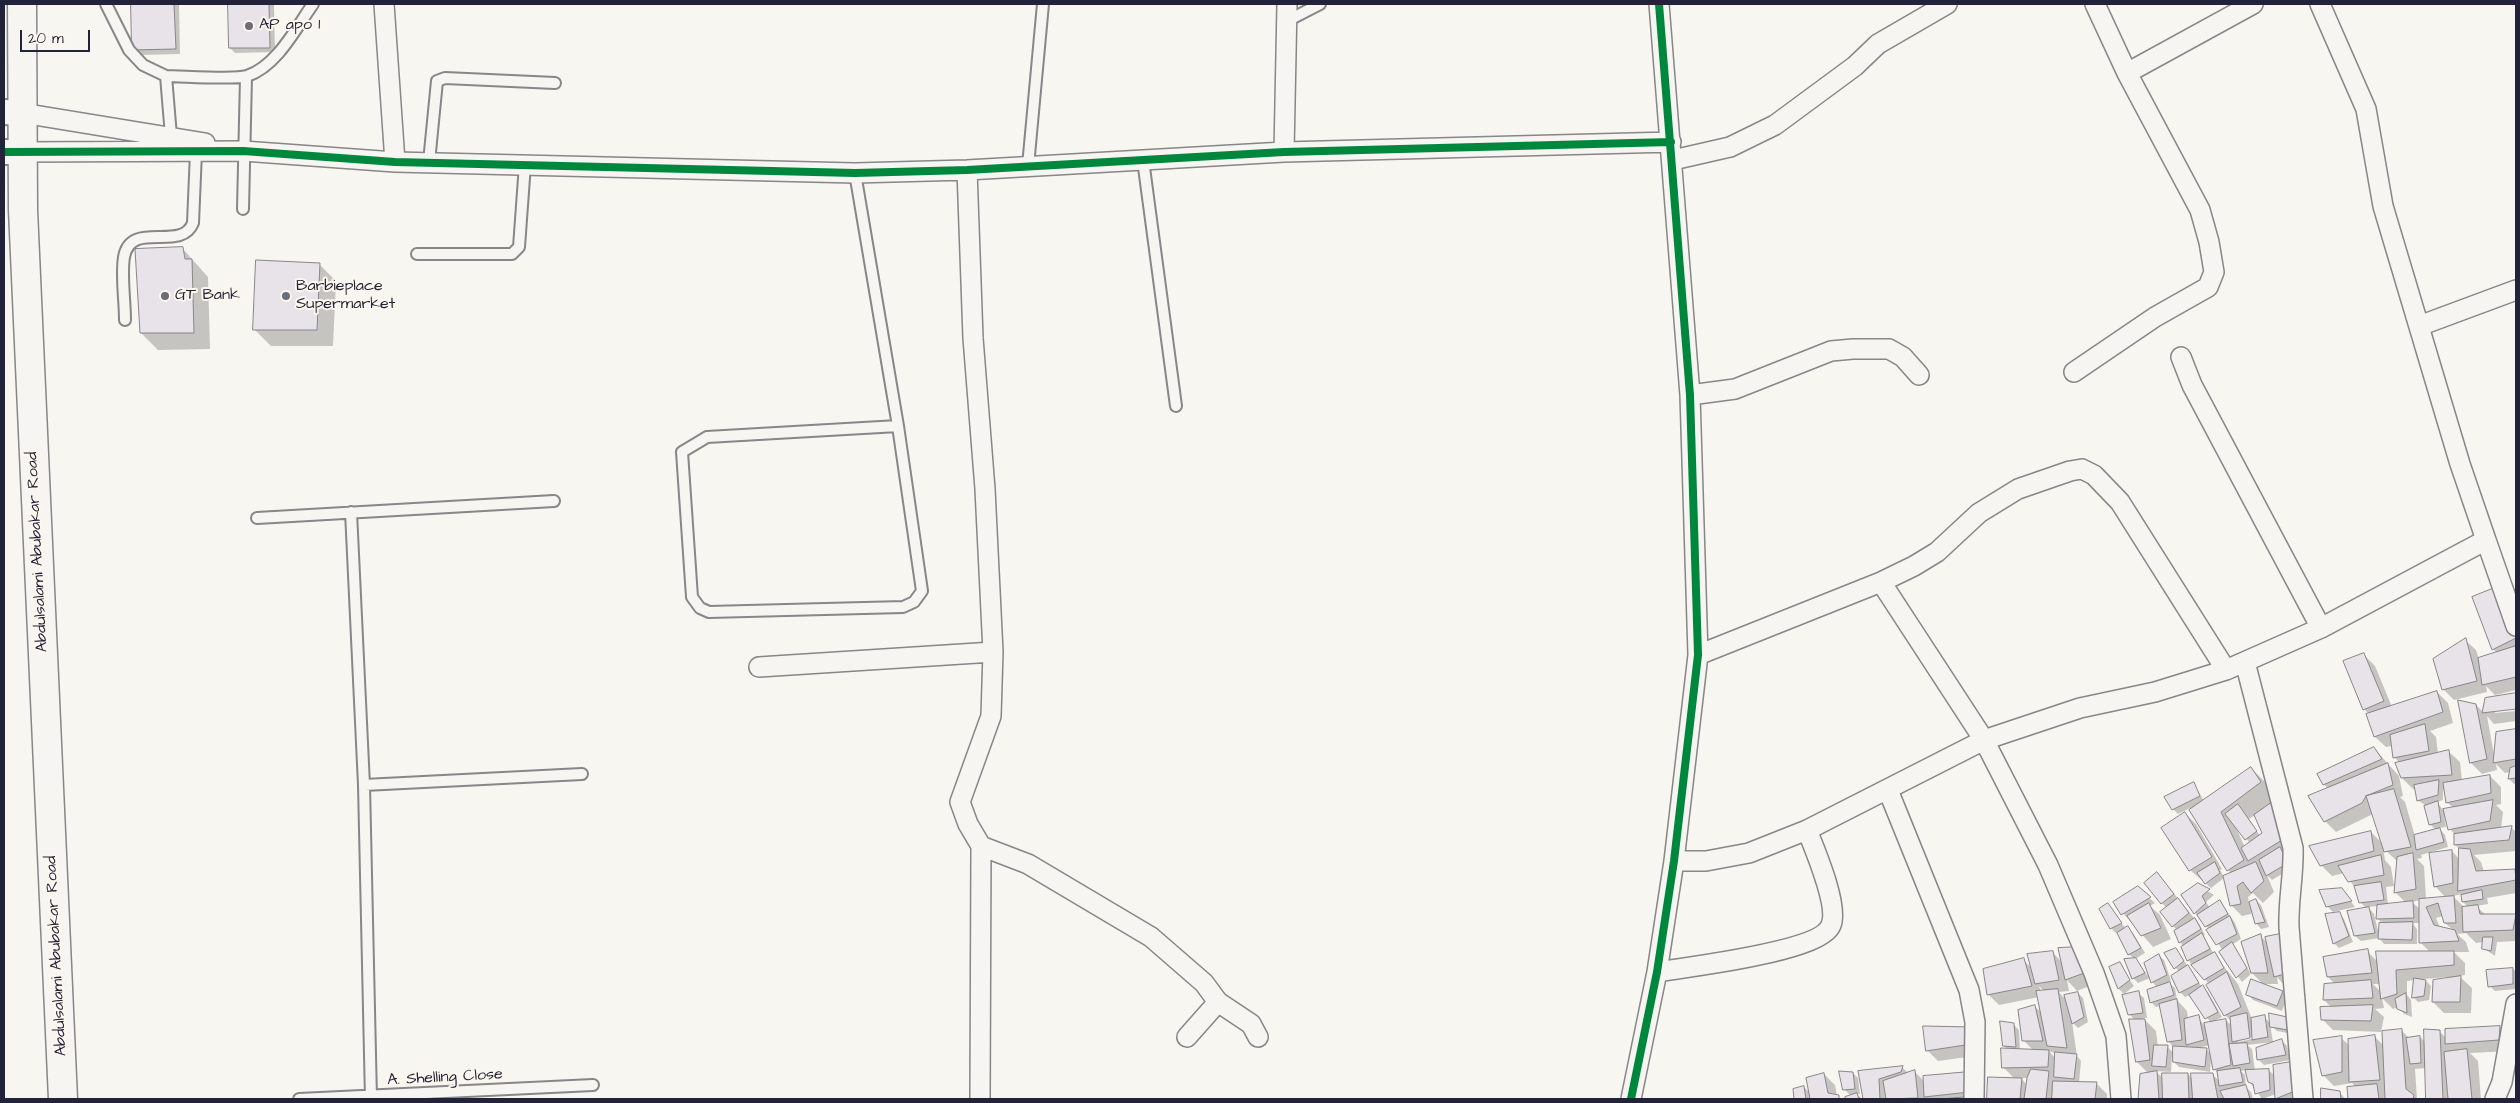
<!DOCTYPE html>
<html>
<head>
<meta charset="utf-8">
<style>
	body { margin:0 }
	#map { position:relative; width:2520px; height:1103px; overflow:hidden; background:#f8f6f0; font-family:"Architects Daughter",sans-serif }
	canvas { display:block }
	.frame { position:absolute; inset:0; border:5px solid #22223b; pointer-events:none }
	.scale { position:absolute; left:20px; top:30px; width:70px; height:22px; box-sizing:border-box; border:2px solid #22223b; border-top:0; padding-left:6px; font-size:15px; line-height:18px; white-space:nowrap; color:#22223b; -webkit-text-stroke:4px #fbf7ec; paint-order:stroke }
</style>
</head>
<body>
<div id="map">
<canvas width="2520" height="1103"></canvas>
<div class="frame"></div>
<div class="scale">20 m</div>
</div>
<script>
const context = document.querySelector('canvas').getContext('2d');
context.lineJoin = 'round';
function fillPath(path, color) { context.fillStyle = color; context.fill(path, 'evenodd'); }
function trace(path, color, width, dash) { context.strokeStyle = color; context.lineWidth = width; context.lineCap = dash ? 'butt' : 'round'; context.setLineDash(dash || []); context.stroke(path); }
function label(font, color, halo, rows, align = 'center') {
  context.font = font + ' "Architects Daughter",sans-serif'; context.lineWidth = 4; context.setLineDash([]); context.textBaseline = 'middle'; context.strokeStyle = halo; context.fillStyle = color; for (const [text, x, y, turn = 0] of rows) {
    context.save(); context.translate(x, y); context.rotate((+turn || 0) * Math.PI / 180); context.textAlign = isNaN(turn) ? turn : align; if (halo) context.strokeText(text, 0, 0); context.fillText(text, 0, 0); context.restore();
  }
}
const shadow = new Path2D(`
	M132 4 179 5 180 54 139 55 134 50Z
	M229 4H274L275 52 235 53 230 48Z
	M183 249 208 277 210 349 158 350 141 333Z
	M319 264 336 281 333 346H271L254 329Z
	M2516 607V690L2495 695 2486 686 2487 692 2454 700 2443 689 2465 640 2476 650 2479 659 2497 653 2493 649Z
	M2364 655 2375 666 2392 707 2437 692 2448 703 2453 723 2430 731 2436 737 2438 754 2449 752 2460 762 2462 781 2490 776 2501 787V804L2496 805 2503 812 2501 829 2512 828 2516 832V851L2474 855 2481 862 2484 872H2516V893L2487 898 2488 904 2476 906 2486 915 2516 916V941L2497 942 2495 956 2483 948 2484 942 2476 943 2466 933 2457 934 2466 942 2469 952H2454L2465 963V975L2459 976 2472 988 2471 1013H2444L2433 1002 2447 977 2424 979 2431 986 2429 1000 2418 1002 2413 997 2415 980 2407 981V995L2411 1000 2412 1017 2404 1014 2398 1007 2393 1009 2382 998 2384 1008 2375 1009 2384 1017 2381 1032 2333 1030 2322 1019 2332 1008 2324 1000 2325 986 2336 985 2328 977 2367 951 2378 962 2430 952 2420 942V923H2412L2417 929V944H2384L2379 938 2361 941 2355 936 2367 909 2360 902 2356 889 2344 873 2332 876 2321 865 2371 832 2384 845 2373 814 2336 832 2325 821 2328 789 2324 784 2374 748 2399 776 2403 796 2400 797 2405 802 2415 836 2436 830 2430 824 2425 805 2419 801 2416 789H2413L2402 778 2400 763 2394 757 2392 746 2386 747 2375 737 2369 714 2364 709ZM2443 788 2447 802 2453 808 2443 810 2437 802 2443 800ZM2445 813 2450 829 2455 835V845L2461 850 2460 860 2452 851 2435 886 2446 898 2426 899 2424 866 2417 859 2422 858 2421 855 2448 847 2445 835 2439 828 2446 827 2444 814ZM2383 848 2398 862 2395 892 2406 903 2388 905 2386 887 2394 886 2391 867 2385 860ZM2462 894 2463 902 2468 907 2465 908 2453 896ZM2420 900V909L2412 902ZM2378 906V919L2383 924 2379 935 2374 914 2368 907ZM2443 916 2445 923 2453 930 2440 928 2436 918ZM2373 984H2381L2382 993Z
	M2516 694V708L2495 711V713L2516 711V721L2494 724 2487 716 2494 755 2497 733 2516 730V783L2514 784 2509 779 2510 772 2505 773 2496 764 2497 770 2482 774 2471 763 2459 702 2476 705 2484 713 2486 699Z
	M2251 768 2268 785 2276 799 2270 804 2292 868 2272 880 2267 875 2274 892 2263 903 2253 893 2248 897 2249 903 2256 900 2261 905 2269 927 2261 929 2256 923 2252 908 2251 914 2242 916 2231 905 2224 878 2211 888 2190 870 2163 829 2185 813 2196 824 2222 869 2220 870 2224 877 2231 874 2190 808 2178 814 2173 809 2194 784 2204 801ZM2255 815 2264 833 2260 836 2249 819ZM2235 826 2250 843 2245 847Z
	M2162 879 2200 925 2205 935 2203 936 2214 954 2238 984 2252 1019 2264 1017 2271 1024 2286 1018 2293 1034 2277 1031 2270 1024 2273 1042 2247 1045 2252 1049 2255 1071 2268 1070 2305 1099H2277L2276 1094 2262 1099 2249 1081 2246 1070 2241 1071 2245 1075 2246 1087 2251 1092 2253 1099H2139L2141 1076 2149 1074 2137 1062 2135 1020 2129 1014 2138 993 2144 998 2147 1018H2143L2156 1031 2158 1047 2167 1046 2174 1054V1048L2168 1041 2160 1006 2156 1007 2151 1002 2157 988 2150 978 2138 983 2133 978 2134 959 2129 954 2118 932 2116 933 2111 928 2108 905 2126 929 2133 933 2145 953 2135 959 2148 976 2159 955 2164 960 2171 981 2168 982 2175 988 2177 1000 2187 1011 2188 1019 2198 1017 2204 1025 2211 1023 2190 995 2185 997 2180 992 2179 972 2166 953 2176 949 2202 987 2208 992 2222 1017 2212 1022 2226 1020 2232 1026V1022L2225 1015 2209 984 2188 960 2184 947 2180 942 2177 930 2173 926 2167 908 2162 903ZM2256 1036V1038L2238 1042V1039ZM2210 1045 2211 1054 2206 1049 2198 1048ZM2172 1054H2174V1062L2179 1067 2210 1072 2211 1058 2214 1069 2219 1074 2220 1082 2212 1074 2193 1080 2188 1074 2164 1079 2155 1071 2171 1072Z
	M2198 885 2214 895 2206 902 2210 908 2220 901 2235 923 2241 939 2233 944 2251 974 2242 982 2220 952 2223 951 2209 929 2195 913Z
	M2138 888 2155 903 2150 906 2160 915 2171 939 2153 947 2114 903Z
	M2342 889 2355 907 2333 912 2327 906Z
	M2339 913 2344 919 2353 942 2339 948 2334 943Z
	M2284 934 2286 987 2277 977 2278 984H2263L2252 973 2260 936 2268 943Z
	M2060 949 2097 983 2077 991 2067 980 2069 991 2059 992 2063 997 2078 993 2083 998 2088 1022 2078 1028 2072 1022 2077 1056 2081 1061 2079 1083H2096L2107 1094V1099H1989V1078L2015 1079 2003 1067 2008 1050 2004 1046 2013 1024 2019 1030 2020 1050H2033L2024 1041 2035 1007 2042 1013 2039 997 1999 1005 1988 994 2023 960 2033 969 2052 952 2063 963ZM2039 986 2045 992H2041ZM2049 1051 2057 1054 2056 1059ZM2021 1078H2028L2027 1085Z
	M2119 964 2134 986 2124 994 2119 989 2110 967Z
	M2513 969 2516 972V989L2495 991 2490 986Z
	M2282 992 2287 997 2282 1011 2253 1000 2248 994Z
	M2500 1027 2511 1038 2509 1051 2470 1053 2478 1061 2481 1099H2427L2426 1068 2415 1069 2417 1099H2350L2349 1088 2356 1087 2352 1083 2334 1086 2323 1075 2341 1038 2350 1046 2374 1036 2384 1046 2402 1031 2410 1039 2420 1037 2426 1043 2439 1031 2446 1038Z
	M1970 1029 1982 1055 1938 1061 1927 1050Z
	M2282 1041 2287 1046 2290 1060 2264 1065 2258 1059Z
	M1902 1067 1909 1074 1915 1072 1924 1081 1968 1073 1979 1099H1865L1859 1072Z
	M1853 1073 1858 1078 1860 1094H1857L1862 1099H1847L1851 1096 1844 1089Z
	M1824 1074 1835 1085 1837 1096 1841 1099H1795L1794 1090 1804 1087 1810 1093Z
	M2322 1090 2340 1092 2345 1099H2323Z`);
const building = new Path2D(`
	M131 4H174L176 49 132 50Z
	M228 4H269L270 48H229Z
	M183 247 185 259H192L194 333H140L135 249Z
	M256 260 320 263 317 330H253Z
	M2502 585 2516 624V638L2492 650 2472 597Z
	M2466 638 2477 681 2442 690 2433 659Z
	M2516 646V677L2482 685 2478 658Z
	M2364 653 2384 701 2363 710 2343 661Z
	M2437 691 2443 712 2374 737 2366 714Z
	M2516 693V709L2482 713 2485 698Z
	M2458 700 2476 704 2487 759 2470 763Z
	M2425 724 2429 751 2393 758 2390 735Z
	M2516 729V759L2493 763 2496 732Z
	M2374 747 2382 759 2323 785 2317 774Z
	M2449 750 2452 775 2401 778 2395 763Z
	M2388 763 2393 785 2366 796 2362 803 2324 822 2308 796Z
	M2516 766V778L2508 779 2510 768Z
	M2251 767 2261 782 2221 812 2244 860 2227 871 2189 810Z
	M2490 775 2491 793 2446 803 2443 783Z
	M2439 780 2438 795 2417 801 2414 785Z
	M2194 782 2200 796 2172 810 2164 797Z
	M2394 789 2411 847 2384 852 2366 796Z
	M2493 800 2490 821 2448 830 2443 809Z
	M2438 801 2441 822 2429 825 2424 806Z
	M2271 803 2287 837 2248 861 2241 848 2262 833 2254 815Z
	M2238 804 2257 831 2245 840 2225 814Z
	M2185 812 2212 857 2189 871 2161 828Z
	M2512 826 2509 840 2454 845V834Z
	M2440 828 2444 842 2416 850 2414 835Z
	M2371 831 2374 851 2320 866 2309 846Z
	M2280 847 2288 863 2266 876 2259 860Z
	M2459 848 2470 849 2476 871 2515 869 2516 880 2458 891Z
	M2452 850 2453 883 2434 887 2429 853Z
	M2413 853 2416 889 2394 893 2397 857Z
	M2381 855 2384 875 2348 882 2338 866Z
	M2215 862 2220 873 2205 884 2197 873Z
	M2256 862 2264 881 2251 893 2243 882 2237 886 2241 904 2230 906 2223 876Z
	M2157 872 2174 894 2161 904 2144 883Z
	M2381 882 2384 900 2359 903 2354 886Z
	M2198 883 2210 889 2202 896 2206 903 2194 914 2181 895Z
	M2138 886 2151 897 2121 915 2113 902Z
	M2342 888 2352 901 2326 907 2319 890Z
	M2482 890 2483 899 2462 902 2461 895Z
	M2454 896 2456 923H2444L2438 903 2426 907 2434 925 2455 930 2459 941 2419 943V899Z
	M2178 898 2189 913 2172 927 2160 912Z
	M2256 899 2265 922 2255 924 2249 902Z
	M2220 900 2228 914 2205 927 2197 915Z
	M2413 901 2414 918 2376 919 2377 905Z
	M2108 903 2122 923 2110 929 2099 909Z
	M2149 903 2161 928 2141 936 2127 916Z
	M2478 905 2480 914H2516L2513 930 2463 932 2462 907Z
	M2369 907 2375 933 2354 936 2347 911Z
	M2340 912 2349 936 2333 944 2325 914Z
	M2230 916 2237 934 2216 945 2206 930Z
	M2195 918 2201 929 2179 943 2174 931Z
	M2413 922 2412 940 2378 939 2379 923Z
	M2128 926 2141 948 2128 955 2117 933Z
	M2202 933 2210 949 2187 961 2181 947Z
	M2285 933 2288 973 2274 977 2265 937Z
	M2261 934 2268 973H2251L2241 942Z
	M2483 937H2493L2491 951 2482 949Z
	M2232 942 2247 968 2236 978 2219 952Z
	M2079 947 2087 972 2065 980 2058 948Z
	M2176 948 2184 961 2174 969 2164 953Z
	M2368 949 2372 973 2327 977 2323 957Z
	M2053 951 2059 980 2035 984 2027 954Z
	M2376 951H2454V965L2396 970 2397 994 2381 999Z
	M2215 952 2224 968 2204 980 2191 965Z
	M2159 954 2167 975 2151 983 2144 963Z
	M2024 958 2032 986 1987 995 1983 969Z
	M2136 958 2145 973 2132 979 2124 959Z
	M2120 962 2130 980 2118 989 2109 967Z
	M2188 965 2199 983 2179 993 2171 976Z
	M2513 968V984L2488 987 2486 970Z
	M2227 972 2241 1007 2224 1016 2206 985Z
	M2461 976 2460 1002H2432L2433 980Z
	M2414 978 2426 980 2424 996 2412 998Z
	M2251 979 2283 991 2277 1006 2246 995Z
	M2371 980 2373 998 2323 1000 2324 984Z
	M2170 982 2174 995 2150 1003 2147 990Z
	M2203 985 2218 1012 2205 1019 2189 995Z
	M2058 989 2067 1048 2047 1046 2036 991Z
	M2139 991 2143 1013 2128 1015 2122 995Z
	M2078 992 2084 1017 2072 1024 2064 995Z
	M2406 993 2407 1013 2397 1009 2395 999Z
	M2177 999 2182 1040 2167 1042 2159 1004Z
	M2035 1005 2043 1041H2022L2018 1010Z
	M2373 1005 2371 1021 2321 1020 2320 1007Z
	M2247 1013 2250 1038 2232 1042 2230 1017Z
	M2269 1013 2287 1017 2288 1030 2270 1027Z
	M2199 1015 2204 1040 2186 1045 2184 1019Z
	M2265 1015 2268 1037 2252 1040 2251 1018Z
	M2129 1019H2145L2150 1060 2136 1062Z
	M2226 1019 2231 1065 2213 1070 2204 1023Z
	M2000 1021 2014 1023 2016 1047 2003 1046Z
	M1923 1026 1971 1027 1972 1044 1926 1051Z
	M2500 1026 2499 1040 2445 1044V1029Z
	M2402 1029 2406 1089 2414 1095 2413 1099H2385L2382 1031Z
	M2424 1029 2440 1030 2443 1099H2426Z
	M2375 1035 2380 1080 2349 1082 2348 1039Z
	M2342 1036V1072L2322 1076 2313 1040Z
	M2420 1036 2421 1063 2410 1064 2406 1038Z
	M2282 1039 2286 1055 2257 1060 2256 1048Z
	M2247 1043 2250 1063 2233 1066 2229 1044Z
	M2154 1045H2168L2166 1067 2152 1066Z
	M2173 1046 2207 1048 2205 1067 2173 1062Z
	M2001 1048 2049 1050 2048 1067 2002 1068Z
	M2467 1049 2472 1099H2448L2444 1052Z
	M2055 1052 2077 1054 2074 1079 2054 1077Z
	M2291 1062 2295 1091 2275 1099 2273 1065Z
	M1903 1066 1901 1072 1879 1079 1880 1099H1863L1858 1071Z
	M2240 1068 2243 1082 2219 1086 2217 1071Z
	M2031 1069 2049 1071 2046 1099H2024L2027 1078Z
	M2269 1069 2270 1090 2255 1094 2253 1084 2248 1082 2245 1070Z
	M1915 1070 1918 1098 1886 1099 1883 1081Z
	M1839 1071 1853 1072 1855 1089 1843 1090Z
	M2157 1071 2159 1099H2138L2140 1074Z
	M1969 1072V1092L1924 1097 1923 1076Z
	M1824 1073 1828 1093 1839 1095V1099H1810L1806 1078Z
	M2162 1073H2188L2189 1099H2163Z
	M2191 1073H2213L2218 1099H2193Z
	M1988 1077 2022 1078 2020 1099H1987Z
	M2053 1081 2097 1082 2095 1099H2052Z
	M2377 1084 2379 1099H2348L2347 1087Z
	M2246 1085 2250 1099H2224L2220 1091Z
	M1804 1086 1806 1099H1794L1793 1089Z
	M2321 1088 2340 1091 2341 1099H2321Z
	M1857 1093 1859 1099H1845V1097Z
	M1968 1097V1099H1941Z`);
const service = new Path2D(`
	M106 4 129 50 143 65 166 76
	M1287 21 1320 4
	M171 136 166 76C182 76 235 80 247 76 277 66 296 28 313 4
	M1143 160 1176 406
	M429 162 437 81 445 78 555 83
	M1028 166 1043 4
	M855 173 898 426 922 591 914 602 903 607 709 612 700 608 692 597 682 452 707 437 898 426
	M243 209 246 77
	M417 254H512L519 247 525 164
	M125 320C125 300 121 276 124 257 131 219 181 253 193 223L196 152
	M351 512 364 785 371 1099
	M257 518 554 501
	M364 785 582 774
	M299 1099 593 1085`);
const minor = new Path2D(`
	M384 4 395 162
	M2320 4 2366 109 2383 206 2460 464 2486 540
	M2127 73 2253 4
	M22 113 205 143
	M21 152 243 151 395 162 855 173 967 170 1284 152 1671 142
	M1284 152 1287 4
	M1673 160 1730 147 1775 125 1855 66 1878 44 1947 4
	M967 170 973 338 985 489 993 652 991 716 960 802 968 824 981 846 1028 864 1151 937 1204 983 1218 1002 1187 1037
	M2419 326 2516 290
	M2181 357 2192 385 2321 628
	M2074 372 2155 317 2208 287 2214 272 2209 242 2200 210 2127 73 2095 4
	M1690 395 1735 389 1831 351 1853 349H1889L1903 357 1919 375
	M1881 582 1984 740 2048 865 2094 973 2116 1036 2121 1099
	M1698 655 1881 582 1914 566 1937 552 1979 513 2018 489 2070 471 2082 469 2094 475 2120 502 2226 670
	M2245 662 2293 848C2294 875 2288 900 2289 927L2303 1099
	M759 667 993 652
	M1888 790 1969 990 1975 1022 1974 1099
	M1674 861H1706L1749 853 1807 830 1984 740 2080 708 2155 692 2226 670 2321 628 2486 540 2516 626
	M1657 972C1686 967 1821 952 1831 925 1839 906 1815 850 1807 830
	M1218 1002 1251 1024 1258 1037
	M980 1099 981 846
	M1631 1099 1657 972 1674 861 1698 655 1690 395 1659 4
	M2495 1099 2502 1082 2516 1004`);
const tertiary = new Path2D(`
	M4 112 22 113
	M4 152H21`);
const primary = new Path2D(`
	M22 4 23 210 63 1099`);
const cycleway = new Path2D(`
	M4 152 243 151 395 162 855 173 967 170 1284 152 1671 142
	M1631 1099 1657 972 1674 861 1698 655 1690 395 1659 4`);
const markers = [
	[249,26,5,"#6d6c7a"],
	[165,296,5,"#6d6c7a"],
	[286,296,5,"#6d6c7a"]
];
const poiNames = [
	["AP apo 1",259,26],
	["Barbieplace",296,287],
	["Supermarket",296,305],
	["GT Bank",175,296]
];
const streetNames = [
	["Abdulsalami Abubakar Road",38,552,-93],
	["Abdulsalami Abubakar Road",57,956,-93],
	["A. Shelling Close",445,1078,-3]
];
fillPath(shadow, '#0003');
fillPath(building, '#e7e3e9');
trace(building, '#878688', 1);
trace(service, '#878688', 14);
trace(minor, '#878688', 22);
trace(tertiary, '#878688', 28);
trace(primary, '#878688', 31);
trace(service, '#f6f5f1', 10);
trace(minor, '#f6f5f1', 19);
trace(tertiary, '#f6f5f1', 24);
trace(primary, '#f6f5f1', 28);
trace(cycleway, '#00873e', 8);
for (const [x, y, r, color] of markers) { const dot = new Path2D(); dot.arc(x, y, r, 0, 2 * Math.PI); context.fillStyle = color; context.fill(dot); trace(dot, '#fbf7ec', 2); }
label('16px', '#22223b', '#fbf7ec', poiNames, 'left');
label('16px', '#22223b', '#fbf7ec', streetNames);
</script>
</body>
</html>
